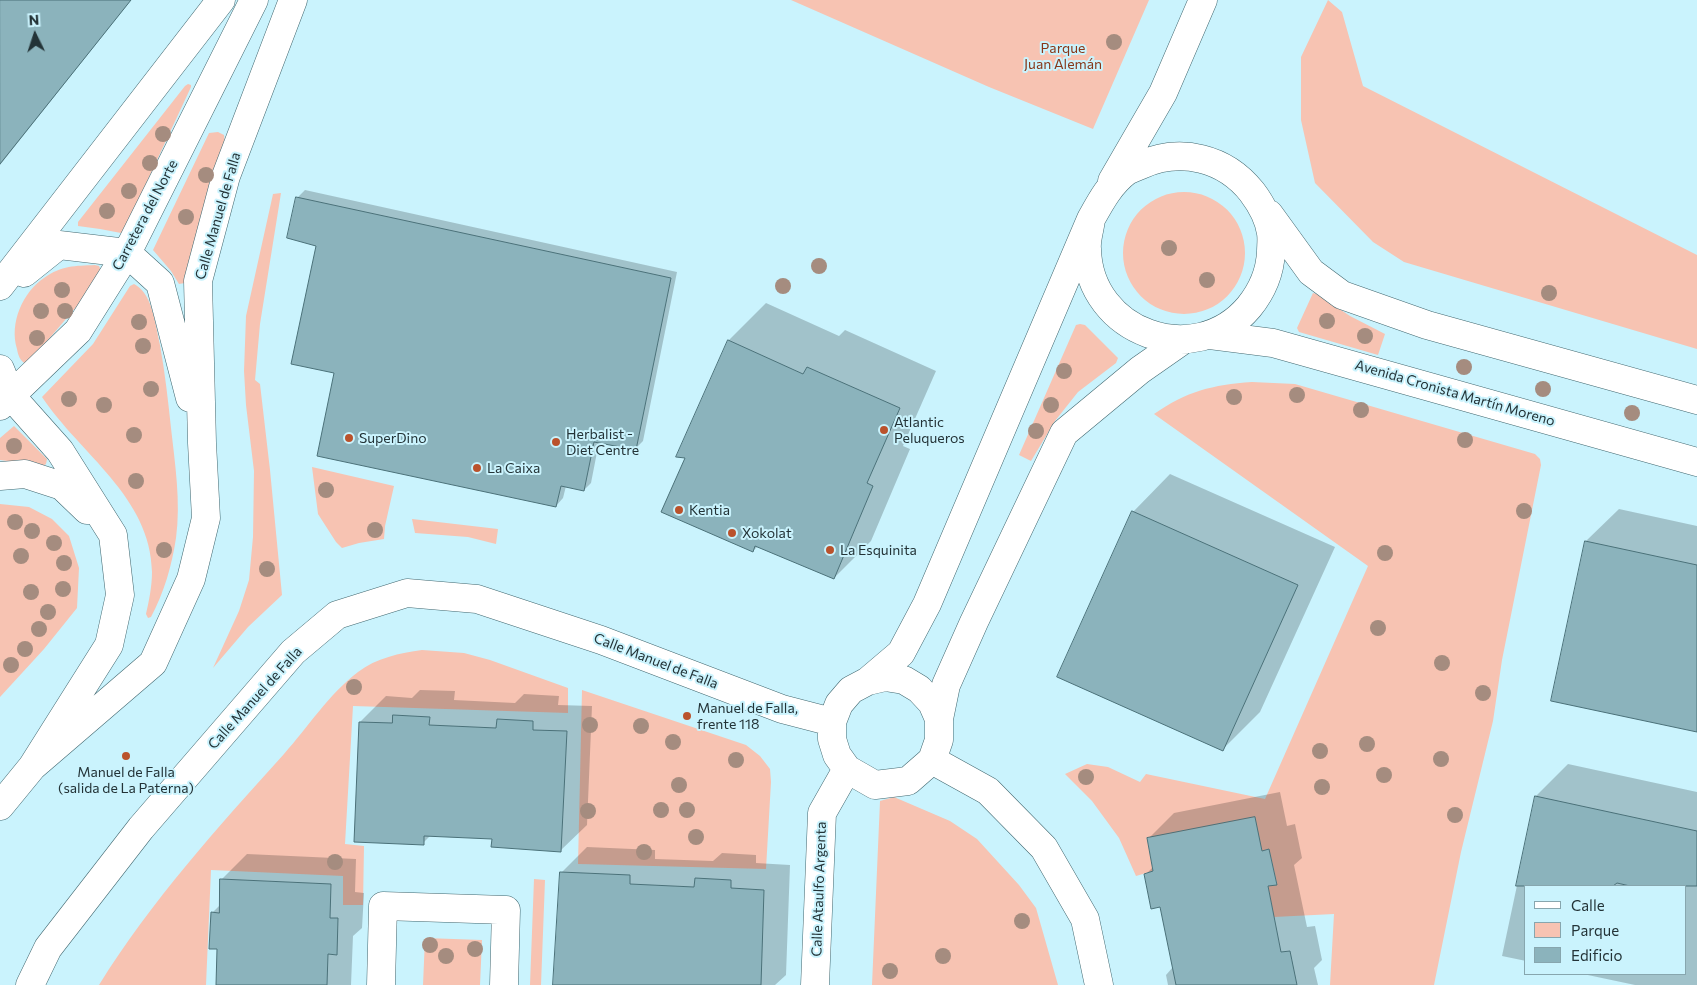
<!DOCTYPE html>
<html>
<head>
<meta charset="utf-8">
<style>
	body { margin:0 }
	#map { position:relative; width:1697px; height:985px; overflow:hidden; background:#caf3fd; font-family:Commissioner,sans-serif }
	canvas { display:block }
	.legend { position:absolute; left:1524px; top:885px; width:162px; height:90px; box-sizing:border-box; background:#caf3fd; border:1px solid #87a6ae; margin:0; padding:6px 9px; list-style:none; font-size:15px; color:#233337 }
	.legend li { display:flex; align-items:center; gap:10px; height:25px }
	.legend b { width:25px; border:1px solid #87a6ae }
	.north { position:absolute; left:10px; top:10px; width:50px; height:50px; -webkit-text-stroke:4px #caf3fd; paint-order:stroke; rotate:356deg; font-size:14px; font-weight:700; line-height:20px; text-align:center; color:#233337 }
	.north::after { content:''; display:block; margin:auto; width:18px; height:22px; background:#233337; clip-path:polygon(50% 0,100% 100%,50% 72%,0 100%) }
</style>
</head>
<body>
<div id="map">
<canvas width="1697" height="985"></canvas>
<ul class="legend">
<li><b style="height:6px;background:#fff"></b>Calle</li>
<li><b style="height:14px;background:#f7c3b2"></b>Parque</li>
<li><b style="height:14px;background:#8bb3bc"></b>Edificio</li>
</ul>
<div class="north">N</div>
</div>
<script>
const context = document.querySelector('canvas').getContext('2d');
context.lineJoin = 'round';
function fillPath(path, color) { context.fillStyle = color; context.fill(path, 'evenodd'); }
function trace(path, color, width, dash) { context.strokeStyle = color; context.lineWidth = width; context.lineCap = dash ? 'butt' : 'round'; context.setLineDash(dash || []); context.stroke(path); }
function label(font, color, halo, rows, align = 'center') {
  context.font = font + ' Commissioner,sans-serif'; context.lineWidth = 4; context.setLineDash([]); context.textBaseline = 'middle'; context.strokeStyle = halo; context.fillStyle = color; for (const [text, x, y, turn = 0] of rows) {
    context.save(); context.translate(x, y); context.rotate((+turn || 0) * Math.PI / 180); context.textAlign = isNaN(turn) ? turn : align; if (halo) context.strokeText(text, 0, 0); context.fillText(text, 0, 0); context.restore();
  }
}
const green = new Path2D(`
	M791 0H1149L1093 129 989 87Z
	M1328 0 1342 12 1363 86 1697 255V349L1404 262 1373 242 1315 183 1301 120V57Z
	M188 84 191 85V87L124 231 121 233 100 229 78 226V222L185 86Z
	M218 132 224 135 225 143 185 283 179 284 171 271 153 250 209 133Z
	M1123 253a61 61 0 1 1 122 0a61 61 0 1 1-122 0Z
	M281 193 260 324 255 380 260 384 270 470 282 595 248 627 213 668 239 611 249 580 253 537 254 471 246 405 244 371 246 316 273 194Z
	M95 265 99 266 101 271 77 306 31 360 26 364C20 361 18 355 17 349 9 323 23 292 44 278 62 265 75 266 95 265Z
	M134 284C142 288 147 296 150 304 155 317 157 332 160 345 165 373 168 400 171 428 175 464 181 502 176 538 172 565 164 593 151 617L148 618 146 614C149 601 152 586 152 572 151 497 80 454 42 397L93 344 130 286Z
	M1313 293 1317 294 1350 316 1385 334 1378 355 1299 332 1297 328Z
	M1080 324 1085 325 1118 358 1116 363 1078 392 1055 421 1031 461 1019 455 1076 325Z
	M1252 382 1295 384 1535 454 1540 459 1541 465 1502 660 1493 721 1461 852 1434 985H1330L1334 914 1274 917 1268 886 1277 884 1269 849 1262 851 1147 838 1153 871 1136 876 1119 838 1092 801 1065 774 1087 764 1108 767 1140 782 1146 774 1265 799 1368 566 1154 414C1187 391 1212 385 1252 382Z
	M14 426 47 459 46 464 43 466 0 460V438Z
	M312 467 394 486 385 526 384 539 359 543 342 548 336 542 318 514Z
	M0 504 29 507 52 519 69 536 79 568 77 608 44 649 0 697Z
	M412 519 498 529 496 544 468 537 415 533Z
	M422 650 464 653 490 660 568 688V713L353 706 345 844 364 846 363 905H343V876L211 870 206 985H99C151 901 218 827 284 754 308 727 329 694 358 672 376 658 400 653 422 650Z
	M582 690 746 745 760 756 770 769 771 782 766 869 578 864Z
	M894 797 950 821 977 839 1019 885 1036 908 1058 985H872L880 801Z
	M534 879 545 880 541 985H530Z
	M425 938 482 940 480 985H423Z`);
const shadow = new Path2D(`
	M0 0H131L0 165Z
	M305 190 677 272 643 441 636 448 599 442 591 483 584 490 566 486 563 498 556 506 336 372 318 245 298 197Z
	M766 303 839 336 845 330 936 371 903 446 910 449 871 541 834 578 758 546 753 551 687 458 677 456 729 340Z
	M1170 474 1335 547 1260 712 1223 749 1133 512Z
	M1619 509 1697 526V730L1586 541Z
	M420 690 455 691 454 700 515 703 524 694 559 696 558 705 592 706 587 825 561 850 493 838 431 835 423 843 360 722 386 696 412 698Z
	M1568 764 1697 792V985H1635L1583 974H1686V886H1526V961L1502 956 1536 796Z
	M1280 792 1287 826 1295 824 1302 858 1294 865 1307 927 1315 926 1322 960 1314 968 1318 985H1168L1166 975 1173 967 1161 906 1145 875 1154 866 1148 839 1174 813Z
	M587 847 655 850V859L713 861 722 853 756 855V863L790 865 786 975 775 985H555L561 873Z
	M247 854 356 859 355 892 364 893 362 928 353 936 351 985H217L219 948 212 913 221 904V880Z`);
const building = new Path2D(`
	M0 0H131L0 164Z
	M296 197 671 278 636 450 594 442 584 491 561 486 556 507 317 456 334 373 291 364 316 246 287 238Z
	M728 340 803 374 807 367 900 408 867 483 873 486 834 579 755 546 753 552 661 512 685 458 676 457Z
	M1132 511 1298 585 1223 751 1057 677Z
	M1585 541 1697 565V732L1551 701Z
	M393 715 430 717 429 725 496 728 497 719 533 721V730L567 731 561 852 491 847 492 839 424 836V845L354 842 359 722 392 723Z
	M1535 796 1697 831V886H1630L1617 883 1613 886H1516Z
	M1255 817 1262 851 1269 849 1277 885 1268 886 1281 952 1290 951 1297 985H1176L1160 907 1151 909 1144 874 1153 871 1147 838Z
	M560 872 630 875V884L694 887 695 878 731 880V888L764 890 761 985H553Z
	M220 879 331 884 330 918H338L337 955 328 954 327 985H216L217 949H209L211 912 219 913Z`);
const minor = new Path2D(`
	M1112 181 1163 93 1203 0
	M1269 214 1311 272 1342 295 1427 325 1697 400
	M24 273 59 245 127 253 160 283 190 398
	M0 286 221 0
	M1210 335 1273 343 1697 462
	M0 369 11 396 60 451 113 535 120 595 109 645 32 767 0 806
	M0 406 78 331 127 253 254 0
	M0 476 25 474 62 486 87 510
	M868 681 901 653 927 604 1091 219C1101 201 1110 184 1127 171 1131 169 1136 167 1141 165 1181 147 1225 158 1252 192 1261 204 1269 219 1271 233 1272 239 1271 246 1271 252 1270 272 1262 291 1249 307 1195 371 1089 333 1087 249 1086 240 1090 229 1091 219
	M939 719 932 703 919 689 904 680 885 677 868 681 851 690 839 704 832 722V739L837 755 847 769 875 785 908 781 932 760 939 740V719L946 685 974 622 1064 433 1140 370 1183 340
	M932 760 988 791 1044 848 1085 919 1099 985
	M32 767 153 663 191 579 206 518 202 443 198 281 226 176 293 0
	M30 985 48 948 141 828 293 652 337 615 407 593 477 599 601 640 782 709 832 722
	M381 985 383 906 506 910 504 985
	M815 985 822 813 847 769`);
const trees = [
	[1114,42],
	[163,134],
	[150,163],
	[206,175],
	[129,191],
	[107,211],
	[186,217],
	[1169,248],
	[819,266],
	[1207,280],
	[783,286],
	[62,290],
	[1549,293],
	[41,311],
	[65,311],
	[1327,321],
	[139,322],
	[1365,336],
	[37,338],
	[143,346],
	[1464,367],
	[1064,371],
	[151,389],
	[1543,389],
	[1297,395],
	[1234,397],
	[69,399],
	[104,405],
	[1051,405],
	[1361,410],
	[1632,413],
	[1036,431],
	[134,435],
	[1465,440],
	[14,446],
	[136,481],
	[326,490],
	[1524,511],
	[15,522],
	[375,530],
	[32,531],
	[54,543],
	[164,550],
	[1385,553],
	[21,556],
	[64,563],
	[267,569],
	[63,589],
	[31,592],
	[48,612],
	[1378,628],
	[39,629],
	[25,649],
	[1442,663],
	[11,665],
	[354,687],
	[1483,693],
	[590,725],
	[641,726],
	[673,742],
	[1367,744],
	[1320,751],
	[1441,759],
	[736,760],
	[1384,775],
	[1086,777],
	[679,785],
	[1322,787],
	[661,810],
	[687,810],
	[588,811],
	[1455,815],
	[696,837],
	[644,852],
	[335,862],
	[1022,921],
	[430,945],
	[475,949],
	[446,956],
	[943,956],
	[890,971]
];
const markers = [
	[884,430,5,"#ba522c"],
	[349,438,5,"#ba522c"],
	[556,442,5,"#ba522c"],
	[477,468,5,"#ba522c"],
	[679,510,5,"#ba522c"],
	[732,533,5,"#ba522c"],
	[830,550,5,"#ba522c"],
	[687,716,5,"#ba522c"],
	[126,756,5,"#ba522c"]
];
const parkNames = [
	["Parque",1063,48],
	["Juan Alemán",1063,64]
];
const streetNames = [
	["Carretera del Norte",145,215,-62],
	["Calle Manuel de Falla",218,216,-74],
	["Avenida Cronista Martín Moreno",1455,393,16],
	["Calle Manuel de Falla",656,661,21],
	["Calle Manuel de Falla",255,698,-48],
	["Calle Ataulfo Argenta",819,889,-88]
];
const poiNames = [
	["Atlantic",894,422],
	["Peluqueros",894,438],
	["Herbalist -",566,434],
	["Diet Centre",566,450],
	["SuperDino",359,438],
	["La Caixa",487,468],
	["Kentia",689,510],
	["Xokolat",742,533],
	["La Esquinita",840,550],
	["Manuel de Falla,",697,708],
	["frente 118",697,724],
	["Manuel de Falla",126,772,"center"],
	["(salida de La Paterna)",126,788,"center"]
];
fillPath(green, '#f7c3b2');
fillPath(shadow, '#0003');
fillPath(building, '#8bb3bc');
trace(building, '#4b7179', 1);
trace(minor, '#426870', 29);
trace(minor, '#fff', 28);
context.fillStyle = '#a58c7f';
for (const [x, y] of trees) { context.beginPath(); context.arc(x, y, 8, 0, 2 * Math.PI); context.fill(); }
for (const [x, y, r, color] of markers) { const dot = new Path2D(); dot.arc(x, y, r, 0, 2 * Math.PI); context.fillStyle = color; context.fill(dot); trace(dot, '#caf3fd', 2); }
label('14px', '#873718', '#caf3fd', parkNames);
label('14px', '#233337', '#caf3fd', streetNames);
label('14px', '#233337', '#caf3fd', poiNames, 'left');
</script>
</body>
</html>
